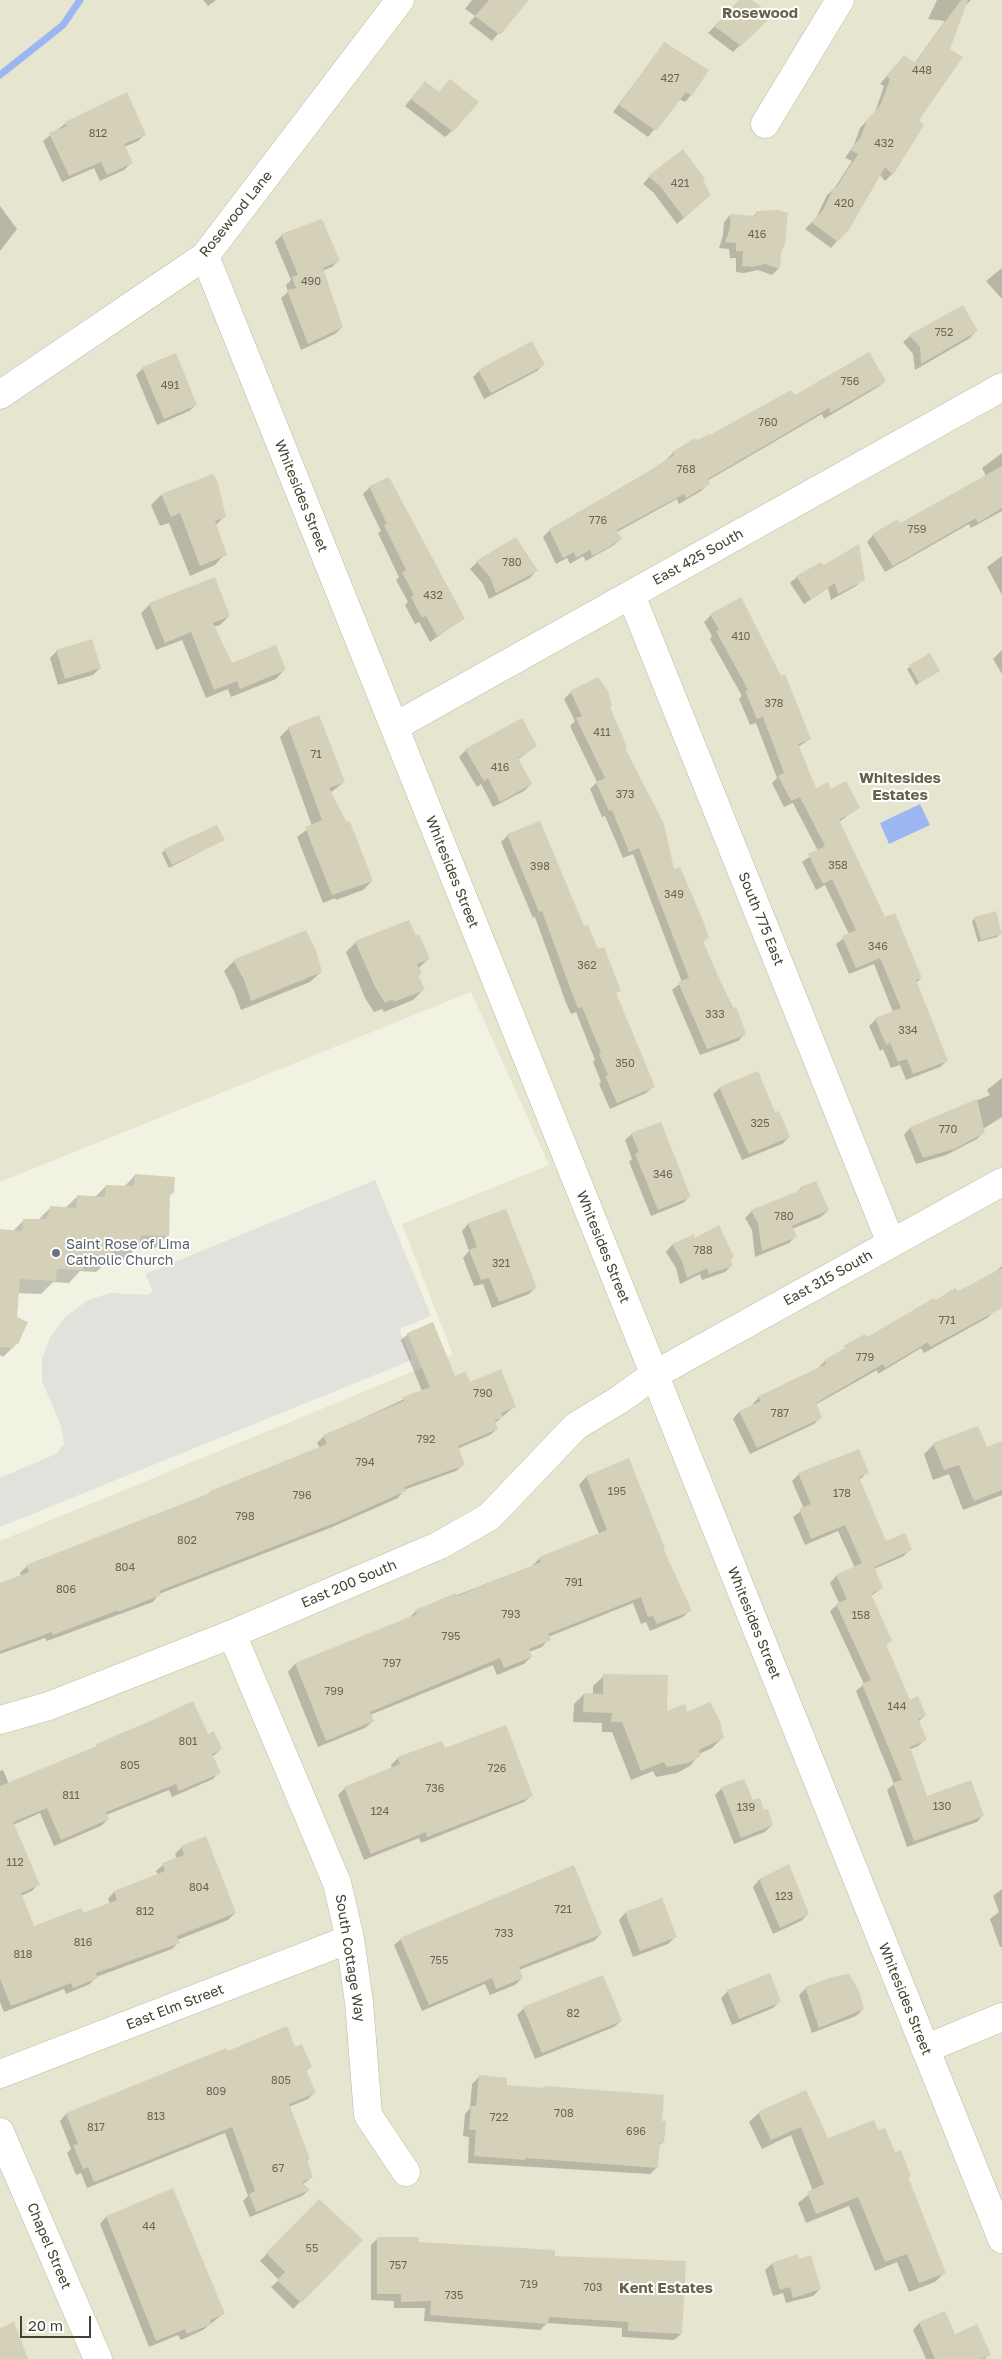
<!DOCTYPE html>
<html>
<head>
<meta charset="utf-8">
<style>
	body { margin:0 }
	#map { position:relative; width:1002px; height:2359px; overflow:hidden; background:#f2f2e2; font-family:"Golos Text",sans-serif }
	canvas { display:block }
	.scale { position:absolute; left:20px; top:2316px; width:71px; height:22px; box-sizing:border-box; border:2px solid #444233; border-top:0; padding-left:6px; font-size:15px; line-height:18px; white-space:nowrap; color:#444233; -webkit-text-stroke:4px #fff; paint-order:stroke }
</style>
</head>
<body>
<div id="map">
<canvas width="1002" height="2359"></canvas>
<div class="scale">20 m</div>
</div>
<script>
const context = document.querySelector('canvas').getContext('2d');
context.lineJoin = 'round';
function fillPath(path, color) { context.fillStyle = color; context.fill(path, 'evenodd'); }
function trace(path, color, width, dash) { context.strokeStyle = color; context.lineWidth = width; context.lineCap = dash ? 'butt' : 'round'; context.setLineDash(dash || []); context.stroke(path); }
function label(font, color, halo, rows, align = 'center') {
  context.font = font + ' "Golos Text",sans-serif'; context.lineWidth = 4; context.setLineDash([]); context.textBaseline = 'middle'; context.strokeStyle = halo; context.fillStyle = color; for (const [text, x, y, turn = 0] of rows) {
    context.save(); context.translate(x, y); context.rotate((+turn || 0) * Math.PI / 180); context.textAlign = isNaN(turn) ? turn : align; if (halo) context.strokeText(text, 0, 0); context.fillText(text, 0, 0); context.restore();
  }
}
const residential = new Path2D(`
	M0 0H1002V2359H0V1541L453 1355 402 1224 549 1165 471 992 0 1182Z`);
const parking = new Path2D(`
	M375 1180 431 1316 399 1329 412 1360 0 1527V1478L56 1454 64 1444 61 1426 42 1381V1359L50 1337 65 1317 88 1300 110 1293 148 1295 153 1291 145 1274Z`);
const water = new Path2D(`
	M920 804 930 825 889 844 880 823Z`);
const shadow = new Path2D(`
	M203 0H216L208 6Z
	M472 0H526L492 41 469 23 475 16 465 9Z
	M741 0H750L767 19 733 52 708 33Z
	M937 0H971L965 6 918 120 922 125 892 174 885 181 880 175 837 241 831 248 805 229 816 218 827 195 834 189 852 161 845 158 854 145 860 128 875 112 884 86 880 84 897 64H914L945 21 928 19Z
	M664 44 691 95 685 102 679 99 648 137 613 112Z
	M419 89 452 131 445 137 405 106Z
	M66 123 144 135 138 141 124 147 131 163 124 170 100 181 94 168 62 182 43 141Z
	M649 177 702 202 677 224 653 192 643 184Z
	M0 206 17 229 0 251Z
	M757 212 780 252 778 269 772 275 758 270 744 273 736 272V258H730L729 249 719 248 723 235 724 222 730 215 753 217Z
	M282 235 338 261 332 267 322 271 342 327 335 334 301 350 281 298 288 292 286 285 291 280 275 242Z
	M1002 268V299L986 281Z
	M976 331 970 338 915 370 913 354 903 342 910 336Z
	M543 365 537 371 484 399 473 377 479 371Z
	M143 368 196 405 189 411 157 425 136 375Z
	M885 381 878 387 824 419 822 414 707 481 708 484 701 491 679 504 677 499 617 532 621 539 614 545 586 561 583 556 570 564 567 558 556 564 543 537 550 530 667 461 666 460 673 453 695 440 698 442 710 437 794 396Z
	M1002 453V511L971 528 969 524 885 572 867 542 873 535 900 524 986 476 982 468Z
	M213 475 225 516 215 526 225 554 215 565 190 576 169 523 160 526 151 505 161 495Z
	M370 487 464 618 430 642 419 622 415 624 405 605 408 602 396 580 399 577 378 533 381 531 363 494Z
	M1002 556V595L987 567Z
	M477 562 536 571 530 578 489 599 483 584 470 569Z
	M824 567 863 579 856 586 831 600 828 588 804 604 790 583 797 577Z
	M150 604 229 616 220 625 213 627 232 665 284 670 276 679 231 697 228 689 206 698 182 640 156 650 141 613Z
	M711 615 810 739 798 747 815 789 831 790 858 808 839 822 884 919 921 978 916 983 947 1061 940 1067 906 1080 900 1065 891 1068 883 1049 880 1051 869 1026 876 1019 893 1012 874 964 849 974 836 944 849 934 825 885 816 890 802 862 818 851 793 803 784 807 772 783 777 778 756 723 750 725 739 699 742 696 710 639 712 636 704 622Z
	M1002 650V674L993 659Z
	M57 651 100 668 93 675 58 685 50 658Z
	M929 655 938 671 916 685 907 669Z
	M571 692 608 707 673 871 707 938 702 943 745 1034 738 1041 700 1055 672 990 682 982 633 854 623 858 605 816 602 817 590 789 597 782 570 726 575 721 564 699Z
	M289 728 344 782 330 793 372 881 363 890 336 900 335 898 323 903 297 837 312 826 280 737Z
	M536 746 517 760 531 784 524 791 493 807 481 784 477 787 459 757 466 750Z
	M539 823 583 928 619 990 615 994 653 1087 646 1093 610 1109 599 1084 601 1082 593 1062 595 1060 576 1012 571 1014 566 1003 535 917 533 918 501 842 508 835Z
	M223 840 169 868 162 853 165 850Z
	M975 918 1000 934 997 937 978 942 972 921Z
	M415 937 429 958 418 969 420 974 418 976 423 990 413 1000 384 1012 382 1009 374 1012 365 998 346 952 356 942Z
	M234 961 321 972 310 982 241 1010 234 991 224 971Z
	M1002 1078V1117L983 1129 984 1132 977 1139 946 1155 916 1164 904 1135 910 1128 990 1095 987 1090Z
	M720 1088 774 1113 789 1137 782 1144 742 1160 713 1094Z
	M632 1134 690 1196 683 1203 651 1216 629 1162 632 1159 625 1140Z
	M135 1175 173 1192 169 1197 167 1236 154 1249 136 1248 124 1260H109L96 1272 80 1271 69 1283 53 1282 41 1294 17 1293V1343L3 1357 0 1355V1230L13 1231 24 1220H38L51 1207 65 1208 78 1196 95 1197 106 1186 124 1187Z
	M801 1188 828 1210 821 1217 792 1229 796 1236 789 1243 755 1257 752 1230 745 1218 752 1211 796 1193Z
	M506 1211 535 1288 529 1294 492 1308 483 1284 474 1286 463 1258 469 1251 462 1231 468 1224Z
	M693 1236 694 1240 733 1257 730 1260 732 1265 725 1272 702 1280 700 1274 680 1284 676 1268 666 1252 672 1245Z
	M1002 1266V1303L987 1318 924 1353 921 1348 878 1374 877 1370 815 1405 821 1417 814 1424 750 1454 733 1419 739 1412 753 1406 752 1405 758 1398 818 1368 825 1361 865 1336 867 1338 957 1293 990 1276Z
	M408 1334 454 1378 515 1406 495 1423 497 1429 490 1435 457 1449 463 1465 456 1471 404 1490 398 1498 330 1528 159 1594 153 1602 47 1641 45 1638 0 1654V1584L21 1576 20 1573 27 1566 207 1496 210 1492 320 1448 317 1443 324 1436 422 1391 401 1340Z
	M934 1444 986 1448 1002 1447V1495L963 1510 949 1474 933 1480 924 1454Z
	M628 1460 662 1549 690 1610 683 1617 650 1631 646 1622 641 1624 633 1603 548 1637 549 1639 542 1647 529 1652 531 1657 524 1664 497 1675 493 1665 370 1715 373 1721 365 1728 318 1747 288 1672 295 1664 409 1618 416 1611 532 1566 540 1558 599 1534 579 1485 586 1477Z
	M868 1472 859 1480 885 1543 910 1549 904 1556 874 1569 882 1588 871 1596 890 1640 886 1645 909 1701 925 1715 918 1722 925 1740 918 1746 909 1750 926 1797 983 1815 977 1822 907 1847 887 1790 894 1784 856 1691 864 1684 830 1611 839 1603 830 1583 836 1576 855 1568 838 1531 805 1545 793 1517 804 1509 792 1481 799 1474Z
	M604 1676 666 1713 686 1714 722 1738 712 1748 699 1754 690 1766 677 1773 656 1777 653 1771 631 1780 612 1732H602V1723L573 1722 574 1704 584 1694 593 1695V1686Z
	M149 1724 207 1735 221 1749 212 1757 219 1772 213 1779 172 1797 169 1790 106 1815 108 1819 101 1826 54 1846 40 1813 13 1825 38 1884 32 1891 21 1896 34 1928 82 1914 110 1904 108 1899 114 1892 158 1875 156 1871 163 1865 177 1859 175 1854 182 1847 235 1913 228 1920 177 1940 178 1943 172 1949 96 1977 90 1984 66 1994 64 1989 4 2012 0 2002V1771L3 1770 9 1784Z
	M441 1742 444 1750 531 1796 524 1802 421 1843 419 1838 364 1860 338 1795 345 1788 392 1769 391 1765 398 1758Z
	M722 1788 752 1801 763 1811 772 1825 765 1832 734 1844 715 1795Z
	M788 1866 808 1914 801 1921 773 1934 753 1887 759 1880Z
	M1002 1889V1947H1000L990 1919 999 1912 993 1896Z
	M661 1900 675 1937 668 1944 633 1957 619 1920 625 1913Z
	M601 1934 594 1941 519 1970 522 1978 515 1985 490 1995 485 1984 422 2011 394 1945 401 1939Z
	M806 1988 863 2009 856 2016 812 2033 799 1995Z
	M728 1991 780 2001 773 2008 732 2025 721 1998Z
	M524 2008 621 2021 614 2027 535 2059 517 2015Z
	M294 2048 310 2067 306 2071 314 2093 308 2099 289 2107 309 2159 306 2162 312 2177 303 2184 309 2190 302 2196 250 2217 243 2201 248 2196 225 2133 87 2188 81 2173 76 2175 67 2153 71 2149 60 2121 66 2114 226 2049 227 2053Z
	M479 2077 505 2086 543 2089 545 2087 661 2122 663 2142 658 2146 657 2167 650 2174 468 2163 469 2137 463 2136 465 2114 470 2108 472 2084Z
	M805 2092 827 2140 878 2132 910 2176 907 2178 945 2272 935 2282 909 2292 897 2262 875 2271 849 2206 806 2223 798 2203 813 2191 791 2135 762 2149 749 2122 759 2113Z
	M172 2190 224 2313 203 2330 181 2340 178 2335 149 2347 100 2224 106 2217Z
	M319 2200 361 2240 293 2309 271 2287 279 2280 260 2261Z
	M378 2238 553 2257 681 2334 674 2340 622 2337V2328L547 2323 540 2330 424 2321 425 2308H394V2301L371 2300V2245Z
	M797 2256 820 2289 813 2296 786 2303 783 2293 773 2296 765 2270 772 2264Z
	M919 2323 955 2336 989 2354 985 2359H926L913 2330Z`);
const stream = new Path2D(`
	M0 75 63 25 80 0`);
const building = new Path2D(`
	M489 0H529L500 35 475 16Z
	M739 0H752L760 6 769 19 741 46 714 26Z
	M961 0H968L950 49 963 57 919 120 924 125 893 175 885 167 850 228 838 242 811 222 823 210 834 187 836 188 858 154 850 150 861 137 867 120 881 104 890 79 886 76 904 55 915 63Z
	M664 42 709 70 692 96 686 92 656 131 619 105Z
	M450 79 479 102 453 132 411 99 425 81 439 92Z
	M127 92 146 135 124 144 133 163 107 175 101 162 69 176 49 133 67 126 65 122Z
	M683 149 705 179 703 180 711 195 684 218 660 186 648 176Z
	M778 210 788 213 785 244 781 253 780 269 765 264 752 267 742 266 743 251H736V243L725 242 730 228V214L756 216V211Z
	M322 219 340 261 323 268 343 327 308 344 287 290 296 288 292 277 298 275 281 234Z
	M963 305 978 331 921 364 920 347 909 335Z
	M532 341 545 365 491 393 478 370Z
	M869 352 886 381 830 413 829 408 708 479 710 484 686 498 684 494 617 530 622 539 593 556 590 550 576 558 574 552 563 558 549 529 644 474 674 455 672 452 695 438 698 440 709 434 710 435 791 390 795 395Z
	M176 353 197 405 164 419 142 367Z
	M1002 466V508L978 523 976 518 893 566 872 534 898 519 900 523Z
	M213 474 218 483 226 517 215 521 227 555 200 566 180 513 171 517 161 494Z
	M389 477 465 619 437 636 426 616 422 618 411 597 414 595 402 572 406 570 384 525 387 524 369 486Z
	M516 537 538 571 496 593 490 577 476 561Z
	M859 544 865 580 838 594 835 583 811 599 796 576 821 562 824 565Z
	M215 577 230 616 213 623 232 663 276 645 286 670 240 689 237 681 214 690 191 632 165 643 149 603Z
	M741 597 781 676 785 674 811 739 798 744 816 788 828 782 831 789 846 781 860 808 839 820 885 917 895 913 922 978 916 980 948 1061 913 1074 907 1059 898 1062 890 1043 886 1045 875 1018 901 1008 880 958 856 968 842 936 856 930 832 879 823 884 808 854 825 846 800 797 791 801 778 776 784 773 763 717 757 719 745 691 748 690 716 631 719 630 710 614Z
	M92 639 101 668 65 679 56 650Z
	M930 653 940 671 919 683 909 665Z
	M598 677 608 691 612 705 610 707 627 747 625 748 664 824 674 869 680 867 704 923 709 938 703 941 732 1008 736 1007 742 1022 746 1035 707 1049 678 982 689 978 639 848 629 852 612 810 609 811 596 782 605 778 576 718 582 716 570 691Z
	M319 715 345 782 329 788 346 821 350 822 373 881 332 895 305 827 322 820 288 727Z
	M522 718 537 746 518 758 532 784 500 802 488 778 484 781 465 749Z
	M540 821 584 926 588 925 598 949 604 947 621 991 616 993 655 1087 617 1103 605 1076 608 1075 599 1054 601 1052 582 1007 578 1008 573 996 542 911 539 912 507 834Z
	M217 825 225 840 172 865 164 849Z
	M996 911 1002 934 981 940 974 917Z
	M409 920 416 936 419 934 430 959 417 964 422 974 418 975 425 990 394 1002 393 999 385 1003 375 987 355 941Z
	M306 930 316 950 322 972 251 1001 244 980 233 960Z
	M758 1071 775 1112 779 1111 790 1137 749 1154 719 1087Z
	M977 1099 985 1133 954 1149 923 1158 910 1127Z
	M661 1122 691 1197 658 1210 635 1154 639 1152 631 1133Z
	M135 1174 175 1177 174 1193 170 1194 169 1236 141 1235 139 1247 112 1246 111 1259 85 1258 83 1270 57 1269 56 1281 20 1279 17 1317 28 1322 18 1344 15 1343 14 1348 0 1347V1229L22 1231 23 1219H47L50 1206 76 1208 77 1195 105 1197 106 1185 134 1186Z
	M816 1181 829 1210 792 1226 797 1237 762 1251 758 1223 751 1210 801 1190 800 1187Z
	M506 1209 537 1288 499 1302 489 1278 481 1280 469 1250 477 1247 468 1223Z
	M719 1225 734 1257 730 1258 733 1266 709 1274 707 1268 687 1278 682 1261 672 1244 694 1234 695 1238Z
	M1002 1268V1308L930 1347 928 1342 885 1368 883 1364 816 1403 822 1418 757 1448 739 1411 761 1401 757 1397 826 1364 824 1360 845 1348 843 1346 865 1334 867 1337 934 1298 936 1300 955 1288 958 1291Z
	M433 1322 455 1376 466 1371 470 1382 501 1369 516 1407 501 1413 503 1417 495 1420 498 1429 458 1446 465 1465 404 1487 406 1491 337 1522 159 1591 161 1595 118 1612V1610L53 1635 52 1632 0 1651V1583L29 1572 26 1565 210 1493V1491L327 1444 323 1435 404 1401 403 1397 430 1387 407 1333Z
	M978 1426 987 1447 1002 1441V1490L974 1501 959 1465 944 1470 933 1443Z
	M859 1449 869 1473 859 1477 886 1541 905 1533 912 1550 874 1567 883 1588 871 1594 892 1641 886 1644 910 1700 918 1696 926 1715 918 1719 927 1740 910 1747 927 1796 971 1780 984 1816 914 1841 893 1783 902 1780 862 1684 871 1680 836 1604 847 1599 836 1575 862 1563 845 1525 811 1539 799 1509 811 1504 798 1473Z
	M629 1458 665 1548H663L692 1611 657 1624 653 1616 648 1617 641 1597 548 1634 551 1640 529 1649 532 1657 504 1668 500 1658 370 1712 374 1721 326 1741 295 1663 417 1614 415 1610 456 1593 457 1596 541 1562 539 1557 607 1530 586 1476Z
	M603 1674 668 1675 667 1711 685 1704 687 1712 710 1702 720 1721 724 1738 699 1750 701 1756 688 1763 667 1767 664 1762 641 1771 622 1722H611L612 1713 583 1712 584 1693 603 1694Z
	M193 1701 208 1734 214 1731 222 1749 212 1754 221 1773 179 1791 176 1784 106 1812 109 1819 61 1840 47 1808 13 1822 40 1885 21 1893 34 1926 81 1908 83 1913 117 1900 114 1891 165 1871 162 1863 184 1855 181 1846 206 1836 236 1913 177 1936 180 1943 96 1973 98 1978 73 1988 71 1983 11 2006 0 1979V1786L97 1746 96 1744 148 1722Z
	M506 1725 533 1796 427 1837 426 1832 371 1854 344 1787 400 1764 397 1757 442 1741 445 1748Z
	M744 1779 753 1800 760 1798 764 1810 768 1809 773 1825 741 1838 721 1787Z
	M789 1864 809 1914 780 1928 759 1879Z
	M574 1865 602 1934 519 1967 523 1978 496 1989 492 1978 429 2005 400 1938Z
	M662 1898 677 1937 640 1951 625 1912Z
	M770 1973 781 2002 739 2019 727 1990Z
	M849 1974 859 1991 864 2009 819 2028 805 1987 832 1977Z
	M603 1975 622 2021 542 2053 523 2007Z
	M287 2026 295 2047 302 2044 312 2067 306 2070 316 2093 289 2104 310 2159 307 2160 313 2177 302 2182 310 2190 256 2212 249 2194 255 2191 232 2127 94 2182 88 2167 83 2169 73 2145 78 2144 66 2113 226 2048 228 2051Z
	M479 2075 507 2078V2085L544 2088V2086L664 2095 662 2121H666L664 2143 660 2142 658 2168 525 2158V2160L474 2156 476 2130H469L471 2106H476Z
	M806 2090 828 2138 874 2120 878 2130 885 2128 895 2152 901 2150 911 2176 908 2177 946 2273 919 2283 907 2254 885 2262 858 2197 816 2214 807 2192 824 2184 801 2127 771 2140 758 2112Z
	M173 2188 225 2314 210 2320 212 2324 187 2334 185 2329 156 2341 106 2216Z
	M319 2199 363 2240 301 2303 277 2280 285 2272 266 2253Z
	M377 2237H419V2242L555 2250V2256L686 2261 682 2334 628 2331V2322L549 2317 548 2324 430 2315 431 2301 401 2302V2294H377Z
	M798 2254 799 2259 811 2255 821 2289 793 2298 790 2287 780 2290 772 2263Z
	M945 2311 955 2334 977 2324 991 2355 981 2359H935L919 2322Z
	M14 2322 28 2359H0V2328Z`);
const minor = new Path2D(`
	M765 124 840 0
	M205 256 1002 2239
	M0 395 205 256 400 0
	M631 595 891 1243
	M394 727 1002 387
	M232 1634 337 1883 350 1939 359 2002 368 2115 406 2172
	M0 1720 49 1706 232 1634 440 1545 489 1517 576 1426 619 1400 654 1375 1002 1182
	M925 2049 1002 2017
	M0 2074 350 1939
	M0 2132 98 2359`);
const markers = [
	[56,1253,5,"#6b7280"]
];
const numberNames = [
	["448",922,71],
	["427",670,79],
	["812",98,134],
	["432",884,144],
	["421",680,184],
	["420",844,204],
	["416",757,235],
	["490",311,282],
	["752",944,333],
	["756",850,382],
	["491",170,386],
	["760",768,423],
	["768",686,470],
	["776",598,521],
	["759",917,530],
	["780",512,563],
	["432",433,596],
	["410",741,637],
	["378",774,704],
	["411",602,733],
	["71",316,755],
	["416",500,768],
	["373",625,795],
	["358",838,866],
	["398",540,867],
	["349",674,895],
	["346",878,947],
	["362",587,966],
	["333",715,1015],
	["334",908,1031],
	["350",625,1064],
	["325",760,1124],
	["770",948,1130],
	["346",663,1175],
	["780",784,1217],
	["788",703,1251],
	["321",501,1264],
	["771",947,1321],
	["779",865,1358],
	["790",483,1394],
	["787",780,1414],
	["792",426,1440],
	["794",365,1463],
	["195",617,1492],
	["178",842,1494],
	["796",302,1496],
	["798",245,1517],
	["802",187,1541],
	["804",125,1568],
	["791",574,1583],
	["806",66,1590],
	["793",511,1615],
	["158",861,1616],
	["795",451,1637],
	["797",392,1664],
	["799",334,1692],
	["144",897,1707],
	["801",188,1742],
	["805",130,1766],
	["726",497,1769],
	["736",435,1789],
	["811",71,1796],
	["130",942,1807],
	["139",746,1808],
	["124",380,1812],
	["112",15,1863],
	["804",199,1888],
	["123",784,1897],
	["721",563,1910],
	["812",145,1912],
	["733",504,1934],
	["816",83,1943],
	["818",23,1955],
	["755",439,1961],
	["82",573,2014],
	["805",281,2081],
	["809",216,2092],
	["708",564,2114],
	["813",156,2117],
	["722",499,2118],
	["817",96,2128],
	["696",636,2132],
	["67",278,2169],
	["44",149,2227],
	["55",312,2249],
	["757",398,2266],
	["719",529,2285],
	["703",593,2288],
	["735",454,2296]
];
const streetNames = [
	["Rosewood Lane",236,214,-51],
	["Whitesides Street",301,496,68],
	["East 425 South",698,557,-29],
	["Whitesides Street",452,872,68],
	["South 775 East",761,919,68],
	["Whitesides Street",603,1247,68],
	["East 315 South",828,1278,-29],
	["East 200 South",349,1584,-23],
	["Whitesides Street",754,1623,68],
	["South Cottage Way",350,1958,81],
	["Whitesides Street",905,1999,68],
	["East Elm Street",175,2007,-21],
	["Chapel Street",49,2246,67]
];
const worshipNames = [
	["Saint Rose of Lima",66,1245],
	["Catholic Church",66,1261]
];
const neighbourhoodNames = [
	["Rosewood",760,13],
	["Whitesides",900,778],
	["Estates",900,795],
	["Kent Estates",666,2288]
];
fillPath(residential, '#e6e5d0');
fillPath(parking, '#e2e1db');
fillPath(water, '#9cb6f2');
fillPath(shadow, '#0003');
trace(stream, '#9cb6f2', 7);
fillPath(building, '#d4d1b8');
trace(minor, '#bdbca5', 29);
trace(minor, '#fff', 28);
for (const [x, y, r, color] of markers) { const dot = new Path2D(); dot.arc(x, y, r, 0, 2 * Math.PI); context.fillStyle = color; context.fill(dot); trace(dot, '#fff', 2); }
label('11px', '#686654', null, numberNames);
label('14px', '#444233', '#fff', streetNames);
label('14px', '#5b616d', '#fff', worshipNames, 'left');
label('bold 15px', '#67634a', '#fff', neighbourhoodNames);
</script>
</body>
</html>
